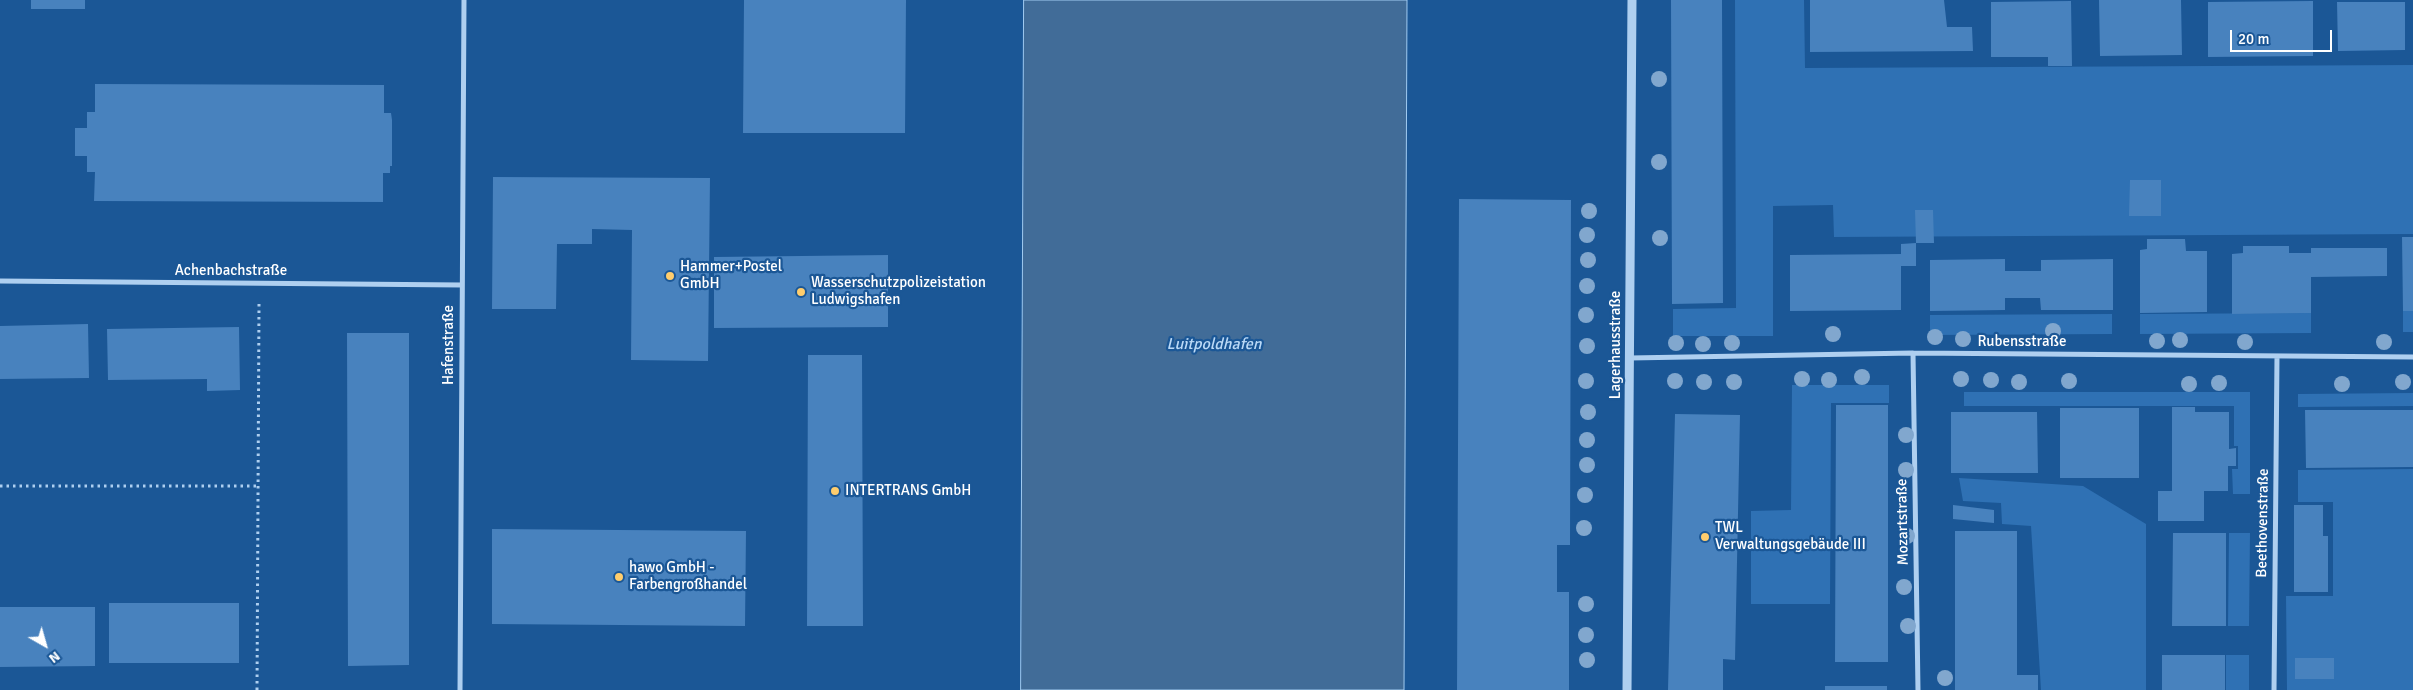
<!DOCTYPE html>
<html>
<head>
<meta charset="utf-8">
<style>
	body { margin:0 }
	#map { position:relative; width:2413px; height:690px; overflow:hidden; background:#1b5796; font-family:Signika,sans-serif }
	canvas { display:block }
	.north { position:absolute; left:20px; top:620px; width:50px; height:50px; -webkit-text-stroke:4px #1b5796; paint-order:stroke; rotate:142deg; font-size:14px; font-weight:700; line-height:20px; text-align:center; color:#fff }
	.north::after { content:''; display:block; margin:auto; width:18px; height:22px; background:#fff; clip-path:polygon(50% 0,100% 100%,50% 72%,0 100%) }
	.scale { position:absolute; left:2230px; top:30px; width:102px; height:22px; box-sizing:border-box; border:2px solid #fff; border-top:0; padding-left:6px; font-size:15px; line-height:18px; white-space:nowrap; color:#fff; -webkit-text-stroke:4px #1b5796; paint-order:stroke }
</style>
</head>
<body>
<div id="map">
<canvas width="2413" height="690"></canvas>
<div class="north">N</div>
<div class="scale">20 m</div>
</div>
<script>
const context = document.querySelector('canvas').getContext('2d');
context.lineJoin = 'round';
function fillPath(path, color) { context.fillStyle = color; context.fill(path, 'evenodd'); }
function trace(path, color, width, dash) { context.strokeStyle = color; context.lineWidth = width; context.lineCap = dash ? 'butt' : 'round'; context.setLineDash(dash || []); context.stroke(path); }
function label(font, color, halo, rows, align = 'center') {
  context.font = font + ' Signika,sans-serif'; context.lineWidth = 4.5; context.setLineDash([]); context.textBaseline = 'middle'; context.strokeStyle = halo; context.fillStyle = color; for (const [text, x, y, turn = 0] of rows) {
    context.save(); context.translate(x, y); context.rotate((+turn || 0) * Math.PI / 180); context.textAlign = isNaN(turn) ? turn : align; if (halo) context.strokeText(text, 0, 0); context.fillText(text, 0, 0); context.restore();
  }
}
const green = new Path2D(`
	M1735 0H1804L1805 68 2413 65V234L1834 237 1833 205 1773 206V336H1673V309L1736 308Z
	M2403 311H2413V332H2403Z
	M2311 313V333L2140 334V314Z
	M2112 314V334L1930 335V315Z
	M1792 385H1889V403H1831L1830 604H1751V511L1791 510Z
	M1964 392H2250V494H2233L2232 469H2238V446H2234V406H1964Z
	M2413 393V406L2298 407V394Z
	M2413 469V690H2287L2286 596H2333V502H2298V470Z
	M1959 478 2083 486 2146 524V690H2041L2031 526 2002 524 2001 503 1963 501Z
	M2229 533H2250L2249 626H2228Z
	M2226 655H2249V690H2226Z`);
const water = new Path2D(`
	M1024 0H1407L1404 690H1021Z`);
const building = new Path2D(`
	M31 0H85V9H31Z
	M744 0H906L905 133H743Z
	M1671 0H1722L1723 303 1672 304Z
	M1810 0H1944L1947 27H1972L1973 51 1810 52Z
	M2099 0H2181L2182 55 2100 56Z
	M2071 1 2072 66H2048V57H1991V2Z
	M2313 1V56L2208 57V2Z
	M2337 2H2405V50L2338 51Z
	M95 84 384 85V113H391L392 120V166H390V173H383V202L94 201 95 172H87V156H75V128H87V112H95Z
	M493 177 710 178 708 361 631 360 632 230 592 229V244H557L556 309H492Z
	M2130 180H2161V216H2129Z
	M1459 199 1571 200 1570 545H1557V592H1569V690H1457Z
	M1915 210H1933L1934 243H1916Z
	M2402 237H2413V311H2403Z
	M2147 239H2185L2186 251H2207V312L2140 313V250L2147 249Z
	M1916 243V266H1901V310L1790 311V255L1901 254V244Z
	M2243 246H2289V253H2311V248H2387V276L2311 277V313L2232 314V254L2243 253Z
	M888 255V327L714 328V257Z
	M2005 259V271H2041V260L2113 259V310H2041L2040 298H2005V310L1930 311V260Z
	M88 324 89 378 0 379V326Z
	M239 327 240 390 207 391V379L108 380 107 329Z
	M347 333H409V665L348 666Z
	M808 355H862L863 626H807Z
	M1836 405H1888V662H1835Z
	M2172 407H2195V412H2229V449L2236 448V466H2228V491H2204V521H2158V491H2172Z
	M2060 408H2139V478H2060Z
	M2305 410H2413V467L2306 468Z
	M1951 412H2037L2038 473H1951Z
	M1675 414 1740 415 1735 660 1723 659V690H1668Z
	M1953 505 1994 510V523L1953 519Z
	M2294 505H2323V536H2328V592H2294Z
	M492 529 746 531 745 626 492 624Z
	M1955 531H2017V675H2038V690H1955Z
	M2173 533H2226V626H2172Z
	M109 603H239V663H109Z
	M0 607H95V666L0 667Z
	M2162 655H2225V690H2162Z
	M2295 658H2334V679H2295Z
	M1825 686H1887V690H1825Z`);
const path = new Path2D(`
	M0 486H258
	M257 690 259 304`);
const minor = new Path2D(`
	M0 281 462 285
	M1913 353 1918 690
	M1630 358 1913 353 2413 357
	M460 690 464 0
	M2274 690 2277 356`);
const tertiary = new Path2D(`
	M1627 690 1632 0`);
const trees = [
	[1659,79],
	[1659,162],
	[1589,211],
	[1587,235],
	[1660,238],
	[1588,260],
	[1587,286],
	[1586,315],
	[2053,331],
	[1833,334],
	[1935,337],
	[1963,339],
	[2180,340],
	[2157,341],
	[2245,342],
	[2384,342],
	[1676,343],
	[1732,343],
	[1703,344],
	[1587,346],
	[1862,377],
	[1802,379],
	[1961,379],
	[1829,380],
	[1991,380],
	[1586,381],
	[1675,381],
	[2069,381],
	[1704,382],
	[1734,382],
	[2019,382],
	[2403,382],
	[2219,383],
	[2189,384],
	[2342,384],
	[1588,412],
	[1906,435],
	[1587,440],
	[1587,465],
	[1906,470],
	[1585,495],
	[1584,528],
	[1907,536],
	[1904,587],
	[1586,604],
	[1908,626],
	[1586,635],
	[1587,660],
	[1945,678]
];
const markers = [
	[670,276,5,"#ffcd6d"],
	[801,292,5,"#ffcd6d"],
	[835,491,5,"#ffcd6d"],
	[1705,537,5,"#ffcd6d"],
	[619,577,5,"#ffcd6d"]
];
const poiNames = [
	["Hammer+Postel",680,267],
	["GmbH",680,284],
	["Wasserschutzpolizeistation",811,283],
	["Ludwigshafen",811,300],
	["INTERTRANS GmbH",845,491],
	["TWL",1715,528],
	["Verwaltungsgebäude III",1715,545],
	["hawo GmbH -",629,568],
	["Farbengroßhandel",629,585]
];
const streetNames = [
	["Achenbachstraße",231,271],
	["Rubensstraße",2022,342],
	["Hafenstraße",449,345,-90],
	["Lagerhausstraße",1616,345,-90],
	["Mozartstraße",1903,522,-91],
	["Beethovenstraße",2263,523,-89]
];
const waterNames = [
	["Luitpoldhafen",1214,345]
];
fillPath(green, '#2f71b4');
fillPath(water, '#416c98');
trace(water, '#a1cbf1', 1);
fillPath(building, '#4882be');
trace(path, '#aecff0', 3, [2.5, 4]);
trace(minor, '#aecff0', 5);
trace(tertiary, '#aecff0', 9);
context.fillStyle = '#81a7ce';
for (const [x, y] of trees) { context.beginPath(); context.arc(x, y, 8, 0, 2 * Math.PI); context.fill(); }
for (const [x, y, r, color] of markers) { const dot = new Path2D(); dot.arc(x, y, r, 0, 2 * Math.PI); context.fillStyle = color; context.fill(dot); trace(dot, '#1b5796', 2); }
label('15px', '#fff', '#1b5796', poiNames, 'left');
label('15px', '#fff', '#1b5796', streetNames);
label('italic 16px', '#bbd9f6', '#1b5796', waterNames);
</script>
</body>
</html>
